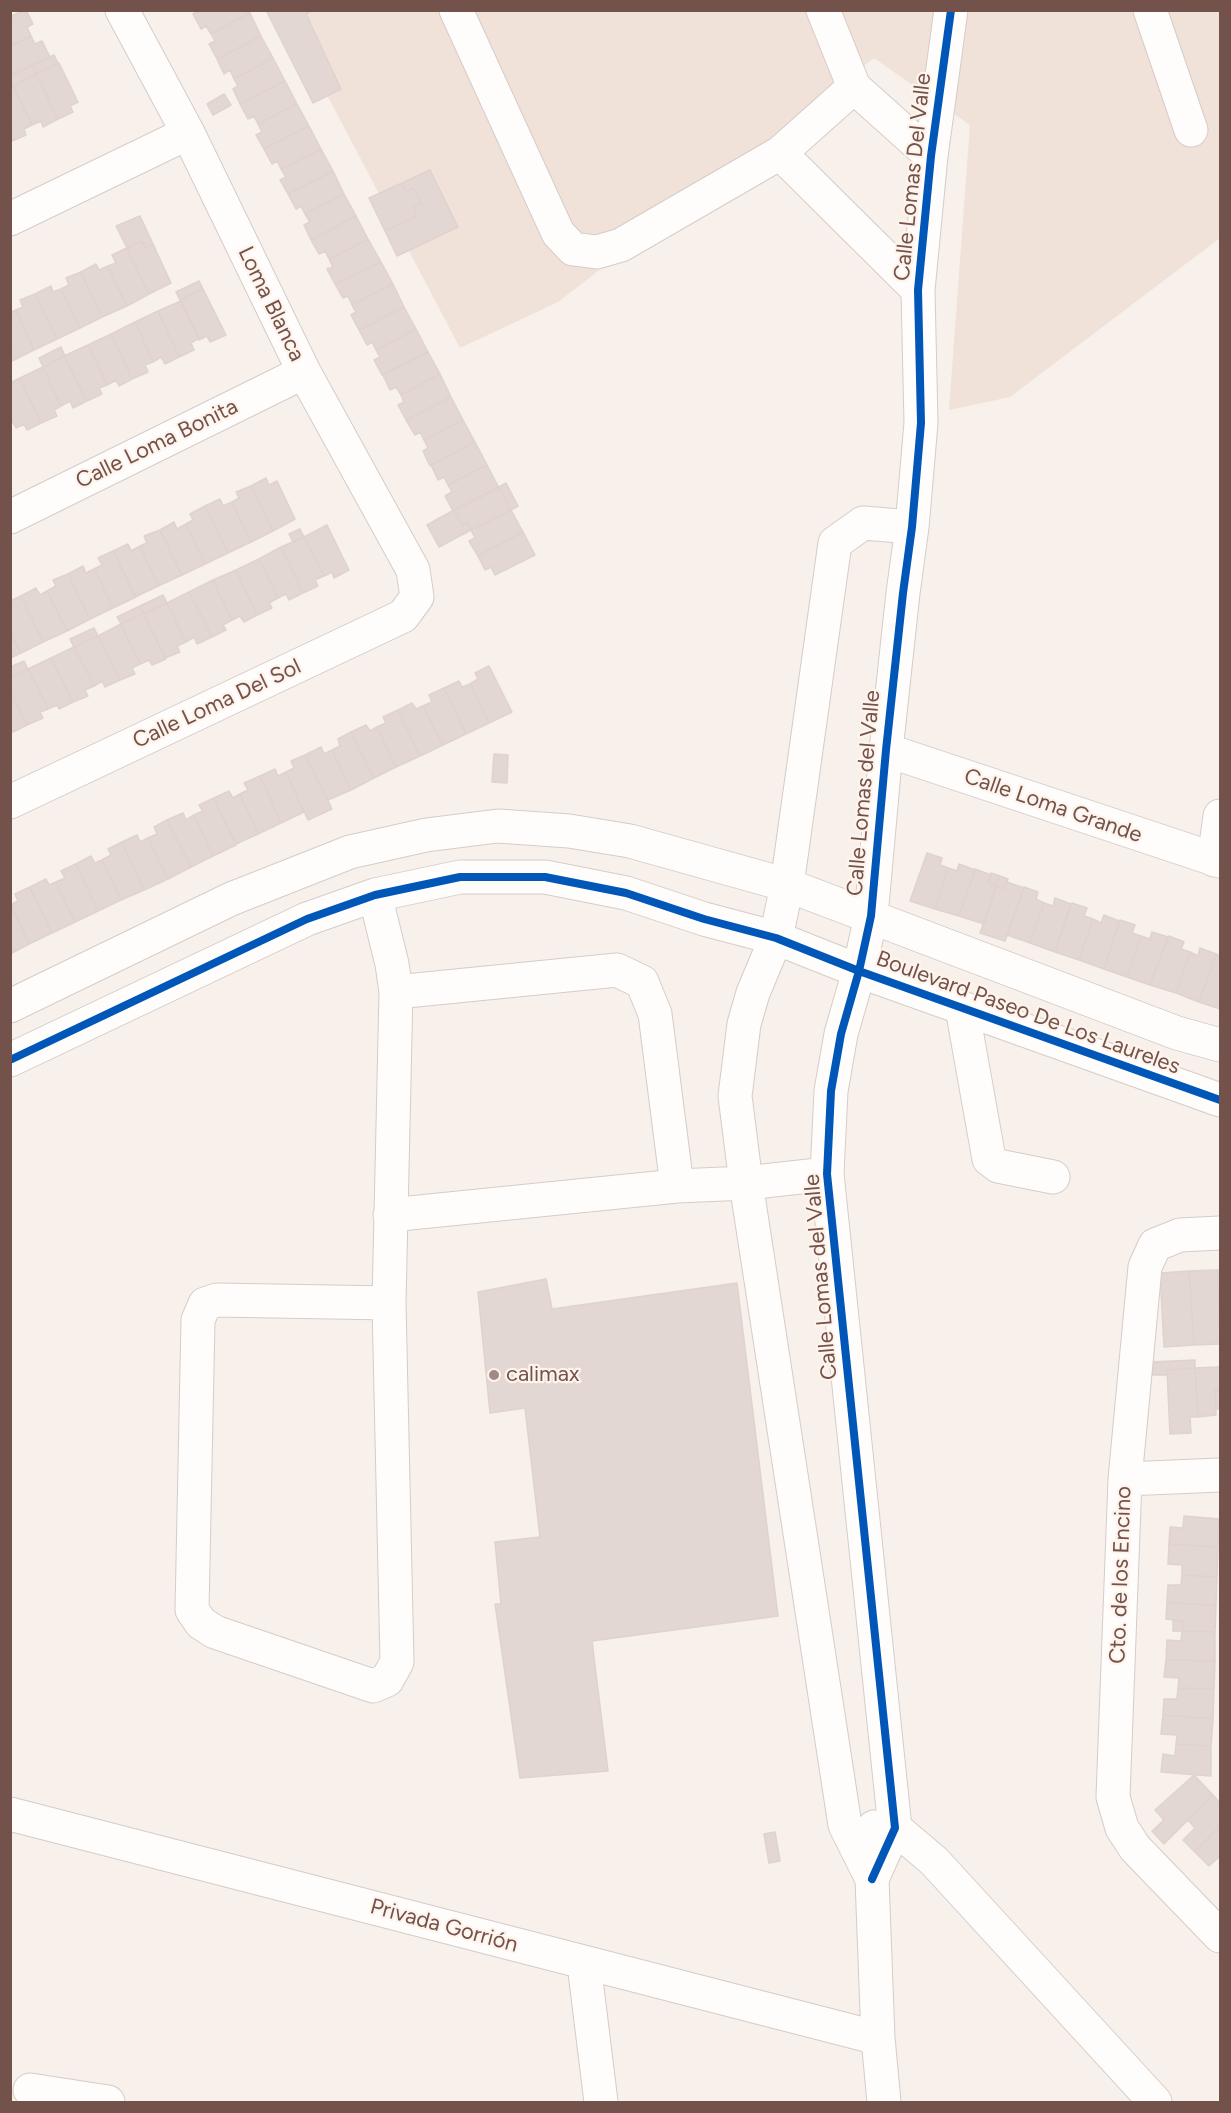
<!DOCTYPE html>
<html>
<head>
<meta charset="utf-8">
<style>
	body { margin:0 }
	#map { position:relative; width:1231px; height:2113px; overflow:hidden; background:#f7f0eb; font-family:Figtree,sans-serif }
	canvas { display:block }
	.frame { position:absolute; inset:0; border:12px solid #74524c; pointer-events:none }
</style>
</head>
<body>
<div id="map">
<canvas width="1231" height="2113"></canvas>
<div class="frame"></div>
</div>
<script>
const context = document.querySelector('canvas').getContext('2d');
context.lineJoin = 'round';
function fillPath(path, color) { context.fillStyle = color; context.fill(path, 'evenodd'); }
function trace(path, color, width, dash) { context.strokeStyle = color; context.lineWidth = width; context.lineCap = dash ? 'butt' : 'round'; context.setLineDash(dash || []); context.stroke(path); }
function label(font, color, halo, rows, align = 'center') {
  context.font = font + ' Figtree,sans-serif'; context.lineWidth = 4.5; context.setLineDash([]); context.textBaseline = 'middle'; context.strokeStyle = halo; context.fillStyle = color; for (const [text, x, y, turn = 0] of rows) {
    context.save(); context.translate(x, y); context.rotate((+turn || 0) * Math.PI / 180); context.textAlign = isNaN(turn) ? turn : align; if (halo) context.strokeText(text, 0, 0); context.fillText(text, 0, 0); context.restore();
  }
}
const residential = new Path2D(`
	M283 11H1220V238L1010 397 949 410 970 125 874 58 558 302 460 348Z`);
const building = new Path2D(`
	M24 10H26L33 24 27 27 31 36 10 46V17Z
	M200 10H248L250 13 211 34 206 26 201 29 193 14Z
	M266 10H313L306 14 341 89 313 103Z
	M250 13 261 36 217 59 209 44 215 41 211 34Z
	M31 36 35 44 42 41 50 57 10 76V46Z
	M261 36 273 58 234 79 230 70 224 74 217 59Z
	M54 55 58 63 36 74 32 65Z
	M273 58 285 81 240 104 233 89 238 86 234 79Z
	M59 63 78 102 70 106 73 112 58 119 36 74Z
	M32 65 36 74 13 86 10 76Z
	M36 74 58 119 43 127 41 121 32 125 13 86Z
	M285 81 297 104 258 124 254 116 248 119 240 104Z
	M13 86 32 125 24 129 26 135 12 141 10 87Z
	M224 94 231 105 213 115 207 104Z
	M297 104 309 126 264 149 256 135 262 132 258 124Z
	M309 126 321 149 281 169 277 161 272 164 264 149Z
	M321 149 333 171 288 194 280 180 286 177 281 169Z
	M430 170 458 227 397 256 385 231 417 216 413 207 421 203 414 188 406 192 402 183Z
	M333 171 344 194 305 214 301 206 296 209 288 194Z
	M402 183 406 192 414 188 421 203 413 207 417 216 385 231 369 198Z
	M344 194 356 216 311 240 304 225 310 222 305 214Z
	M140 216 153 244 145 248 142 241 127 248 116 226Z
	M356 216 368 239 329 259 325 251 319 254 311 240Z
	M368 239 381 262 335 284 327 269 333 267 329 259Z
	M142 241 145 248 153 244 171 283 149 294 127 248Z
	M127 248 149 294 127 306 108 266 116 263 112 255Z
	M381 262 393 284 352 305 348 296 343 298 335 284Z
	M96 264 99 270 108 266 127 306 102 317 81 272Z
	M81 272 102 317 80 328 61 289 69 285 66 278Z
	M199 281 203 289 180 300 176 292Z
	M393 284 404 307 359 330 351 315 356 312 352 305Z
	M51 286 53 292 61 289 80 328 57 339 35 294Z
	M203 289 226 335 210 342 207 336 199 340 180 300Z
	M35 294 57 339 34 350 16 310 23 307 20 300Z
	M181 301 199 338 191 343 194 350 179 357 158 311Z
	M404 307 416 329 376 350 372 342 367 345 359 330Z
	M16 310 34 350 12 361 10 313Z
	M158 311 179 357 165 364 161 357 153 362 135 322Z
	M135 322 153 362 145 365 148 372 132 379 111 334Z
	M416 329 428 352 382 375 374 360 380 357 376 350Z
	M111 334 132 379 119 386 116 380 107 385 88 345Z
	M88 345 107 385 99 388 102 394 87 401 64 356Z
	M61 347 65 356 43 367 39 358Z
	M428 352 440 374 401 395 396 387 390 390 383 375Z
	M65 356 87 401 73 408 70 401 61 406 43 367Z
	M43 367 61 406 54 410 57 416 41 423 20 378Z
	M440 374 451 397 406 420 398 405 404 402 401 395Z
	M20 378 41 423 27 430 24 424 16 428 10 417V383Z
	M451 397 463 420 424 440 420 432 415 435 406 420Z
	M463 420 475 442 430 466 423 451 428 448 424 440Z
	M475 442 487 465 448 485 444 477 438 480 431 465Z
	M487 465 499 488 453 511 445 496 452 492 448 485Z
	M266 478 269 485 277 481 295 519 273 531 251 486Z
	M506 483 518 506 511 510 499 487Z
	M251 486 273 531 251 542 232 502 239 498 236 492Z
	M499 487 511 510 471 530 467 522 462 525 454 510Z
	M220 499 223 506 232 502 251 542 228 553 205 506Z
	M205 506 228 553 205 564 186 524 193 520 190 514Z
	M454 510 462 525 467 522 471 530 439 547 427 525Z
	M511 510 523 532 478 556 469 541 475 538 471 530Z
	M174 522 177 529 186 524 205 564 182 575 160 530Z
	M327 525 349 570 334 578 332 572 324 576 304 537Z
	M300 529 304 537 293 542 289 534Z
	M160 530 182 575 158 586 140 546 147 543 144 536Z
	M523 532 535 555 495 575 491 567 485 570 478 556Z
	M304 537 324 576 315 580 318 586 303 593 281 547Z
	M128 544 131 551 140 546 158 586 135 597 113 551Z
	M281 547 303 593 289 600 286 594 278 598 259 559Z
	M113 551 136 597 113 608 94 569 102 565 98 558Z
	M259 559 278 598 269 603 272 608 257 615 236 570Z
	M83 566 86 573 94 569 113 608 90 619 68 574Z
	M236 570 257 615 244 622 240 616 232 620 213 580Z
	M68 574 90 619 67 631 47 591 56 586 53 580Z
	M213 580 232 620 223 625 226 630 212 637 189 592Z
	M36 588 40 595 47 591 67 631 43 642 21 596Z
	M189 592 212 637 197 644 194 637 186 642 167 603Z
	M163 595 167 603 144 614 140 606Z
	M21 596 43 642 21 653 10 633V601Z
	M167 603 186 642 177 646 180 652 165 658 144 614Z
	M140 606 144 613 121 624 117 617Z
	M144 613 166 659 152 665 149 660 140 664 121 624Z
	M121 624 140 664 132 668 135 674 120 680 98 636Z
	M94 628 98 636 74 647 70 639Z
	M10 633 21 653 10 658Z
	M98 636 120 680 105 687 102 681 94 686 74 647Z
	M74 647 94 686 85 690 88 696 73 702 51 658Z
	M51 658 73 702 59 709 57 705 48 709 28 669Z
	M24 661 28 669 10 677V667Z
	M489 666 512 712 489 723 470 684 478 679 475 673Z
	M28 669 48 709 40 712 43 718 27 725 10 690V677Z
	M459 681 462 687 470 684 489 723 466 734 444 688Z
	M444 688 466 734 443 745 423 706 432 702 429 695Z
	M10 690 27 725 13 732 10 727Z
	M412 703 416 709 423 706 443 745 420 756 398 710Z
	M398 710 420 756 396 767 377 727 386 723 383 717Z
	M366 725 370 731 377 727 396 767 374 778 351 732Z
	M351 732 374 778 351 790 332 750 340 746 338 739Z
	M321 747 324 754 332 750 351 790 328 800 305 755Z
	M494 754 508 755 507 783 492 782Z
	M305 755 332 809 308 820 286 772 294 768 291 761Z
	M275 769 278 776 286 772 304 812 281 823 260 776Z
	M260 776 281 823 258 834 240 794 248 790 244 783Z
	M229 791 233 798 240 794 258 834 236 844 214 798Z
	M214 798 236 845 213 856 194 815 203 811 199 805Z
	M183 813 186 820 194 815 213 856 191 867 167 820Z
	M167 820 191 867 168 879 148 838 157 834 154 827Z
	M137 835 140 842 148 838 168 879 144 890 122 842Z
	M122 842 144 890 121 900 102 860 111 855 108 849Z
	M927 853 942 858 940 865 948 868 935 909 910 901Z
	M91 856 95 863 102 860 121 900 98 911 76 864Z
	M76 864 98 911 75 922 56 882 65 878 61 871Z
	M959 864 975 870 959 916 935 909 948 868 957 871Z
	M975 869 991 875 988 882 996 886 984 924 959 916Z
	M991 873 1000 876 996 886 988 882Z
	M1000 876 1008 879 1004 889 996 886Z
	M46 879 49 885 56 882 75 922 52 933 30 887Z
	M1007 882 1024 888 1005 941 980 933 996 886 1004 889Z
	M30 887 52 933 29 944 11 905 18 901 15 894Z
	M1024 887 1038 892 1036 899 1044 903 1030 943 1007 935Z
	M1055 898 1071 904 1055 952 1030 943 1044 903 1053 906Z
	M1072 903 1087 908 1084 916 1093 919 1079 960 1055 952Z
	M10 905 29 944 10 954Z
	M1104 915 1119 921 1104 969 1079 960 1093 919 1101 923Z
	M1120 920 1135 925 1132 933 1141 936 1127 977 1104 969Z
	M1152 932 1168 937 1150 985 1127 977 1141 936 1150 939Z
	M1169 936 1184 942 1181 949 1190 952 1176 993 1150 985Z
	M1200 948 1216 954 1199 1002 1176 993 1190 952 1198 956Z
	M1216 954 1220 956V1009L1199 1002Z
	M1218 1270 1220 1344 1194 1345 1189 1271Z
	M1189 1271 1194 1345 1164 1347 1160 1273Z
	M546 1279 552 1309 737 1283 778 1616 592 1641 608 1771 520 1778 495 1604H501L495 1542 540 1537 525 1408 490 1413 478 1292Z
	M1195 1360V1368L1167 1370V1375H1150L1151 1362Z
	M1220 1367V1390H1215L1216 1415 1198 1417 1195 1368Z
	M1195 1368 1198 1417H1190L1191 1433 1170 1434 1167 1370Z
	M1215 1390H1220V1409H1216Z
	M1184 1516 1219 1519 1218 1547 1169 1544 1170 1527 1183 1528Z
	M1169 1544 1218 1547 1217 1577 1182 1575V1565L1168 1564Z
	M1182 1575 1217 1577 1216 1605 1167 1603 1168 1585H1181Z
	M1167 1603 1216 1605 1215 1632 1182 1631 1183 1621 1166 1619Z
	M1173 1620 1183 1621 1182 1631H1173Z
	M1182 1631 1215 1632V1661L1166 1660 1167 1640 1181 1641Z
	M1166 1660 1215 1661 1214 1689 1178 1688 1179 1678 1164 1677Z
	M1178 1688 1214 1689 1213 1719 1163 1715 1164 1699H1177Z
	M1163 1715 1213 1719 1211 1746 1176 1744 1177 1735 1161 1734Z
	M1176 1744 1211 1746V1776L1161 1772 1163 1754 1175 1756Z
	M1194 1775 1213 1795 1164 1844 1152 1831 1164 1820 1155 1810Z
	M1213 1795 1220 1803V1826L1195 1852 1183 1840 1195 1828 1188 1820Z
	M1220 1826V1859L1219 1857 1209 1866 1195 1852Z
	M775 1832 780 1861 769 1863 764 1834Z`);
const minor = new Path2D(`
	M456 10 558 233 573 249 597 252 621 245 780 153 854 87
	M823 10 854 87 931 156
	M1150 10 1191 130
	M780 153 918 290
	M10 219 188 133
	M10 517 304 372
	M886 750 1220 861
	M10 802 403 616 417 597 413 570 304 372 188 133 122 10
	M1214 860 1220 816
	M375 895 392 964 396 992 389 1303 397 1662 387 1680 373 1686 215 1632 201 1623 192 1610 198 1320 205 1304 217 1300 389 1303
	M396 992 617 970 642 982 655 1014 677 1186
	M10 1006 231 899 350 852 426 835 498 826 569 831 630 841 787 885 1177 1033 1220 1045
	M962 1008 989 1159 998 1166 1053 1177
	M10 1060 307 919 375 895 460 877H545L626 893 704 919 776 938 859 971 1220 1100
	M390 1215 677 1186 746 1183 827 1174
	M1220 1233 1180 1235 1155 1245 1145 1267 1125 1479 1113 1797 1122 1828 1135 1848 1220 1936
	M1125 1479 1220 1475
	M10 1814 878 2038
	M874 1827 895 1828 934 1861 1155 2102
	M872 1879 895 1828 827 1174 831 1091 841 1034 859 971 871 916 886 750 903 593 912 527 921 423 918 290 931 156 951 10
	M584 1964 601 2102
	M30 2090 108 2102
	M884 2102 878 2038 872 1879 845 1825 746 1183 735 1096 744 1024 753 993 776 938 787 885 835 543 863 523 912 527`);
const cycleway = new Path2D(`
	M10 1060 307 919 375 895 460 877H545L626 893 704 919 776 938 859 971 1220 1100
	M872 1879 895 1828 827 1174 831 1091 841 1034 859 971 871 916 886 750 903 593 912 527 921 423 918 290 931 156 951 10`);
const markers = [
	[494,1375,6,"#a28984"]
];
const streetNames = [
	["Calle Lomas Del Valle",913,177,-84],
	["Loma Blanca",271,304,64],
	["Calle Loma Bonita",157,444,-26],
	["Calle Loma Del Sol",217,704,-25],
	["Calle Lomas del Valle",864,793,-85],
	["Calle Loma Grande",1053,806,19],
	["Boulevard Paseo De Los Laureles",1028,1013,20],
	["Calle Lomas del Valle",821,1277,-95],
	["Cto. de los Encino",1121,1575,-88],
	["Privada Gorrión",444,1926,15]
];
const poiNames = [
	["calimax",506,1375]
];
fillPath(residential, '#f0e1d9');
fillPath(building, '#e3d7d3');
trace(building, '#e0d2cd', 1.5);
trace(minor, '#d6ccc8', 35);
trace(minor, '#fefdfc', 33);
trace(cycleway, '#0057b8', 8);
for (const [x, y, r, color] of markers) { const dot = new Path2D(); dot.arc(x, y, r, 0, 2 * Math.PI); context.fillStyle = color; context.fill(dot); trace(dot, '#fef4ec', 2); }
label('22px', '#74524c', '#fef4ec', streetNames);
label('22px', '#74524c', '#fef4ec', poiNames, 'left');
</script>
</body>
</html>
